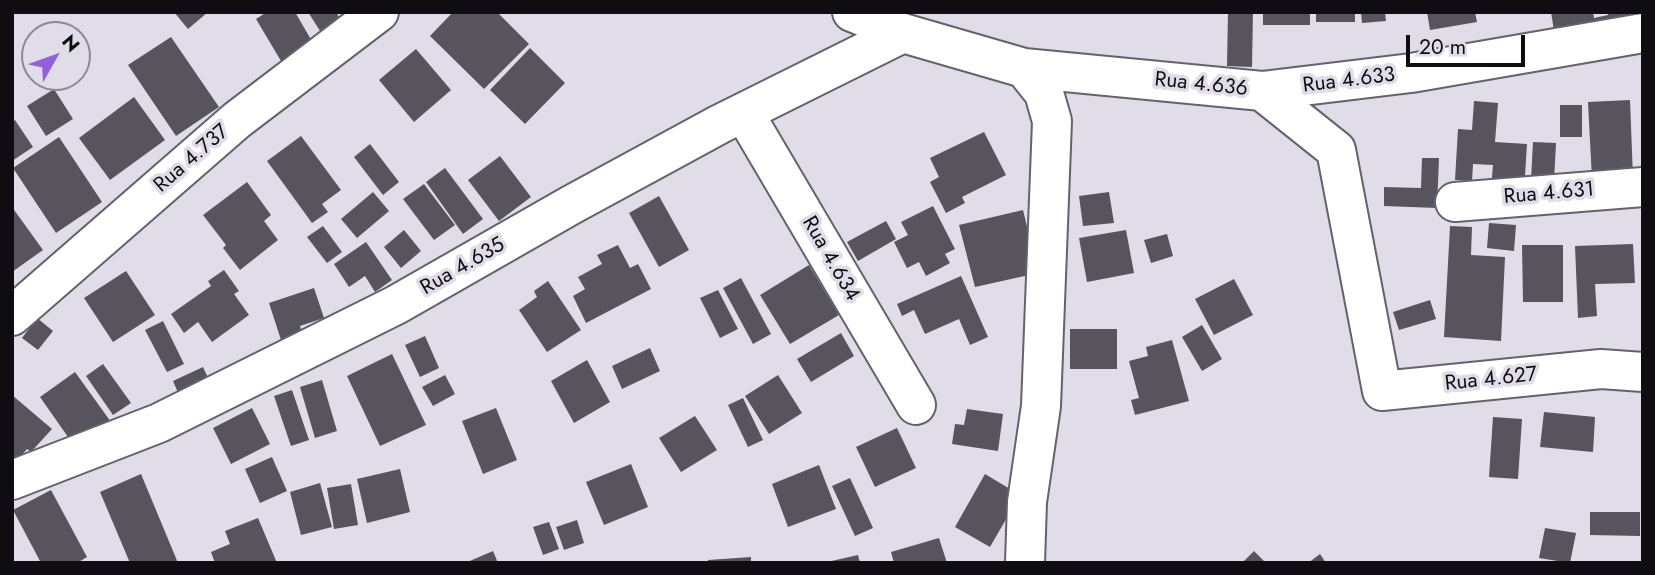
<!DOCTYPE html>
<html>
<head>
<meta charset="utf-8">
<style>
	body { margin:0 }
	#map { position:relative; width:1655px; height:575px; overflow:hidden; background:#e0dce8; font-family:Jost,sans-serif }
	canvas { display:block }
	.frame { position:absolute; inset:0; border:14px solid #0f0d11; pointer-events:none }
	.north { position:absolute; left:21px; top:21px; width:70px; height:70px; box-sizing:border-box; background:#e0dce8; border:2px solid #8c8992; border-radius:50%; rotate:50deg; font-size:19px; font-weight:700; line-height:28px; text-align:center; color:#0f0d11 }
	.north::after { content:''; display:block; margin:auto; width:24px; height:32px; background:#9061db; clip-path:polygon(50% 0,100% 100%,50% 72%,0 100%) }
	.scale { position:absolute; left:1406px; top:35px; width:119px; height:32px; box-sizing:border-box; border:4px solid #0f0d11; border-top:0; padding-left:9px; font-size:21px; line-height:24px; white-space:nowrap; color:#0f0d11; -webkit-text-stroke:5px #e0dce8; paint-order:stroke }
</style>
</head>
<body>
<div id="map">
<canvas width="1655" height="575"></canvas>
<div class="frame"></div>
<div class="north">N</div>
<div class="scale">20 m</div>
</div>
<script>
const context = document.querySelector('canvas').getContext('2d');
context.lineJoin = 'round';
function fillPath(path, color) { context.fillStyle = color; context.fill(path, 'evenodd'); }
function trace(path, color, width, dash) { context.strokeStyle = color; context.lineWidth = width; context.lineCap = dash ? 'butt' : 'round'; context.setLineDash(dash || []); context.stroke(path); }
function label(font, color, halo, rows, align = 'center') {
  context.font = font + ' Jost,sans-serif'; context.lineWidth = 7; context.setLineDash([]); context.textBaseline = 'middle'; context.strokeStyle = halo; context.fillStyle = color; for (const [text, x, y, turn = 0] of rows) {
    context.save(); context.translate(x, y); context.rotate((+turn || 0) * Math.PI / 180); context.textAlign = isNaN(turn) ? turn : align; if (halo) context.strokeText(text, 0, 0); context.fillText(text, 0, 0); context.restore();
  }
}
const building = new Path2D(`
	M174 12H208L188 29Z
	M267 12H295L313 43 281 61 256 19Z
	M308 12H336L342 22 322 34Z
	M453 12H497L529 44 484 89 430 36Z
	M1228 12H1253L1252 67 1227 66Z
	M1263 12H1310V25H1263Z
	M1316 12H1355V22H1316Z
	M1361 12H1385L1386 21 1362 23Z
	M1427 12H1475L1477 22 1430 30Z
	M1551 12H1593L1594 18 1608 15V12H1643V23L1555 37Z
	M171 37 219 107 176 136 128 65Z
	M530 48 565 83 525 124 490 90Z
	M416 49 451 90 414 122 379 80Z
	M54 89 73 119 46 136 27 106Z
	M134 97 165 140 110 180 79 138Z
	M1630 100 1633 178 1592 179 1588 102Z
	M1474 101 1498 103 1495 142 1527 144 1524 191 1491 189 1493 165 1473 164 1472 181 1455 180 1458 129 1472 130Z
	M1560 105H1582V137H1560Z
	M15 120 33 147 12 161V122Z
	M984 132 1006 175 962 197 965 203 946 213 930 182 939 177 930 158Z
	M301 136 341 190 322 204 328 212 312 223 267 161Z
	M59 137 102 202 56 233 13 168Z
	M1533 142 1556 143 1554 181 1531 180Z
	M370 144 399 182 383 195 354 157Z
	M500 156 531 197 499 221 468 180Z
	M1422 158H1439L1437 208 1384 206V187L1421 188Z
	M445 168 483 219 463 234 426 182Z
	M247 182 271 215 264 221 278 240 240 270 223 248 226 245 203 215Z
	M424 184 455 225 434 240 403 199Z
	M373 192 389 211 357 238 341 219Z
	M1109 192 1114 223 1083 226 1079 196Z
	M659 196 689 250 659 267 629 213Z
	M933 206 955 249 945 254 950 263 926 276 919 262 907 268 894 242 908 235 901 222Z
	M12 207 43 250 12 272Z
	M1023 210 1038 273 975 287 959 225Z
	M886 221 896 239 858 261 847 242Z
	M1489 223 1516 225 1514 251 1487 248Z
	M323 226 342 252 327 263 307 237Z
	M1450 226 1472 227 1471 255 1505 257 1501 341 1444 337Z
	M404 230 421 251 401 268 384 247Z
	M1126 230 1134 273 1087 282 1079 238Z
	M1167 234 1173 256 1151 263 1144 240Z
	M366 242 392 280 375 292 365 276 349 287 334 264Z
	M1633 244 1635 283 1595 284 1597 316 1578 318 1575 246Z
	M618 245 630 268 638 264 651 289 586 323 573 296 585 289 578 277 602 264 597 255Z
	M1522 245H1563V302H1523Z
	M809 265 839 315 790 344 760 295Z
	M224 270 239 291 234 294 249 315 212 342 198 322 184 333 171 314 211 286 208 281Z
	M126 271 155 315 113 342 84 298Z
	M961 276 988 337 970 345 959 319 925 334 914 310 902 316 897 304Z
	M741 278 771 334 753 344 723 288Z
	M1234 279 1253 315 1214 335 1195 299Z
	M548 281 581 330 547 352 519 310 537 297 534 291Z
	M314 288 324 318 300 326 303 336 282 343 269 303Z
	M718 290 738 329 720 338 700 298Z
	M1430 300 1436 319 1399 330 1393 312Z
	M37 318 53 331 38 350 22 338Z
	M163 321 184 364 167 372 145 330Z
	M1202 325 1222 359 1202 371 1182 337Z
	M1070 329H1117V369H1070Z
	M841 333 854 356 811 382 797 359Z
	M425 336 439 368 420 377 405 345Z
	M1172 340 1189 401 1135 415 1131 400 1139 398 1129 361 1148 356 1146 347Z
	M650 348 660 371 622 389 612 366Z
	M392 354 426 425 380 446 347 376Z
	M587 360 610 402 574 423 551 381Z
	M103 364 131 403 113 415 86 376Z
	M203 367 213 389 182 402 173 381Z
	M75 372 111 422 75 447 40 397Z
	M445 375 455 394 433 406 422 387Z
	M778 375 802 413 769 434 745 396Z
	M322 380 337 431 315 438 300 387Z
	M292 390 309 440 291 446 274 396Z
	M12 395 52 429 31 452 27 449 12 466Z
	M743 398 763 440 748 447 728 405Z
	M252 408 270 444 231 464 213 428Z
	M496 408 517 460 483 474 462 421Z
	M967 409 1003 414 998 451 952 444 955 424 964 425Z
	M1544 412 1595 417 1593 452 1540 447Z
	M695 416 717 450 681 472 659 438Z
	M1493 417 1522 419 1518 479 1489 477Z
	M897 428 916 468 875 487 856 447Z
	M272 457 287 491 260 503 245 469Z
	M631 464 648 507 604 525 586 482Z
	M819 465 836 509 788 527 772 484Z
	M400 469 410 512 367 523 357 479Z
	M141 474 178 563H130L100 492Z
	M985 474 1020 495 990 547 955 527Z
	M850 478 873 528 855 536 832 486Z
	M320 483 332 527 301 535 290 492Z
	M351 484 358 525 334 529 327 488Z
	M51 490 87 557 77 563H41L13 510Z
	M1590 512H1640V536L1590 535Z
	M258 518 277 563H215L211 552 230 544 225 531Z
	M577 520 584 543 564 550 556 527Z
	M549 522 559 549 543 555 533 527Z
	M1545 528 1576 533 1570 563 1539 558Z
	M939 538 947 563H894L891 552Z
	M493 551 498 563H465Z
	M1254 551 1266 563H1242Z
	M1320 554 1326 563H1308Z
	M858 555 860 563H827V562Z
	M751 557V563H708V560Z`);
const street = new Path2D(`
	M852 12 903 33 1024 68 1262 91 1336 150 1382 391 1601 369 1643 372
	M1024 68 1044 93 1052 121 1041 406 1027 502 1025 563
	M1262 91 1411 73 1643 33
	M744 113 916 405
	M1455 202 1643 187
	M12 316 237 120 379 12
	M12 480 159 423 396 305 571 205 720 124 903 33`);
const streetNames = [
	["Rua 4.633",1349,81,-7],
	["Rua 4.636",1201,85,6],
	["Rua 4.737",192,159,-41],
	["Rua 4.631",1549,194,-5],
	["Rua 4.634",830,259,60],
	["Rua 4.635",463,267,-30],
	["Rua 4.627",1491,380,-6]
];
fillPath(building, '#57545e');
trace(street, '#65626c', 42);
trace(street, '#fff', 38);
label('21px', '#0f0d11', '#e0dce8', streetNames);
</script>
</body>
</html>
